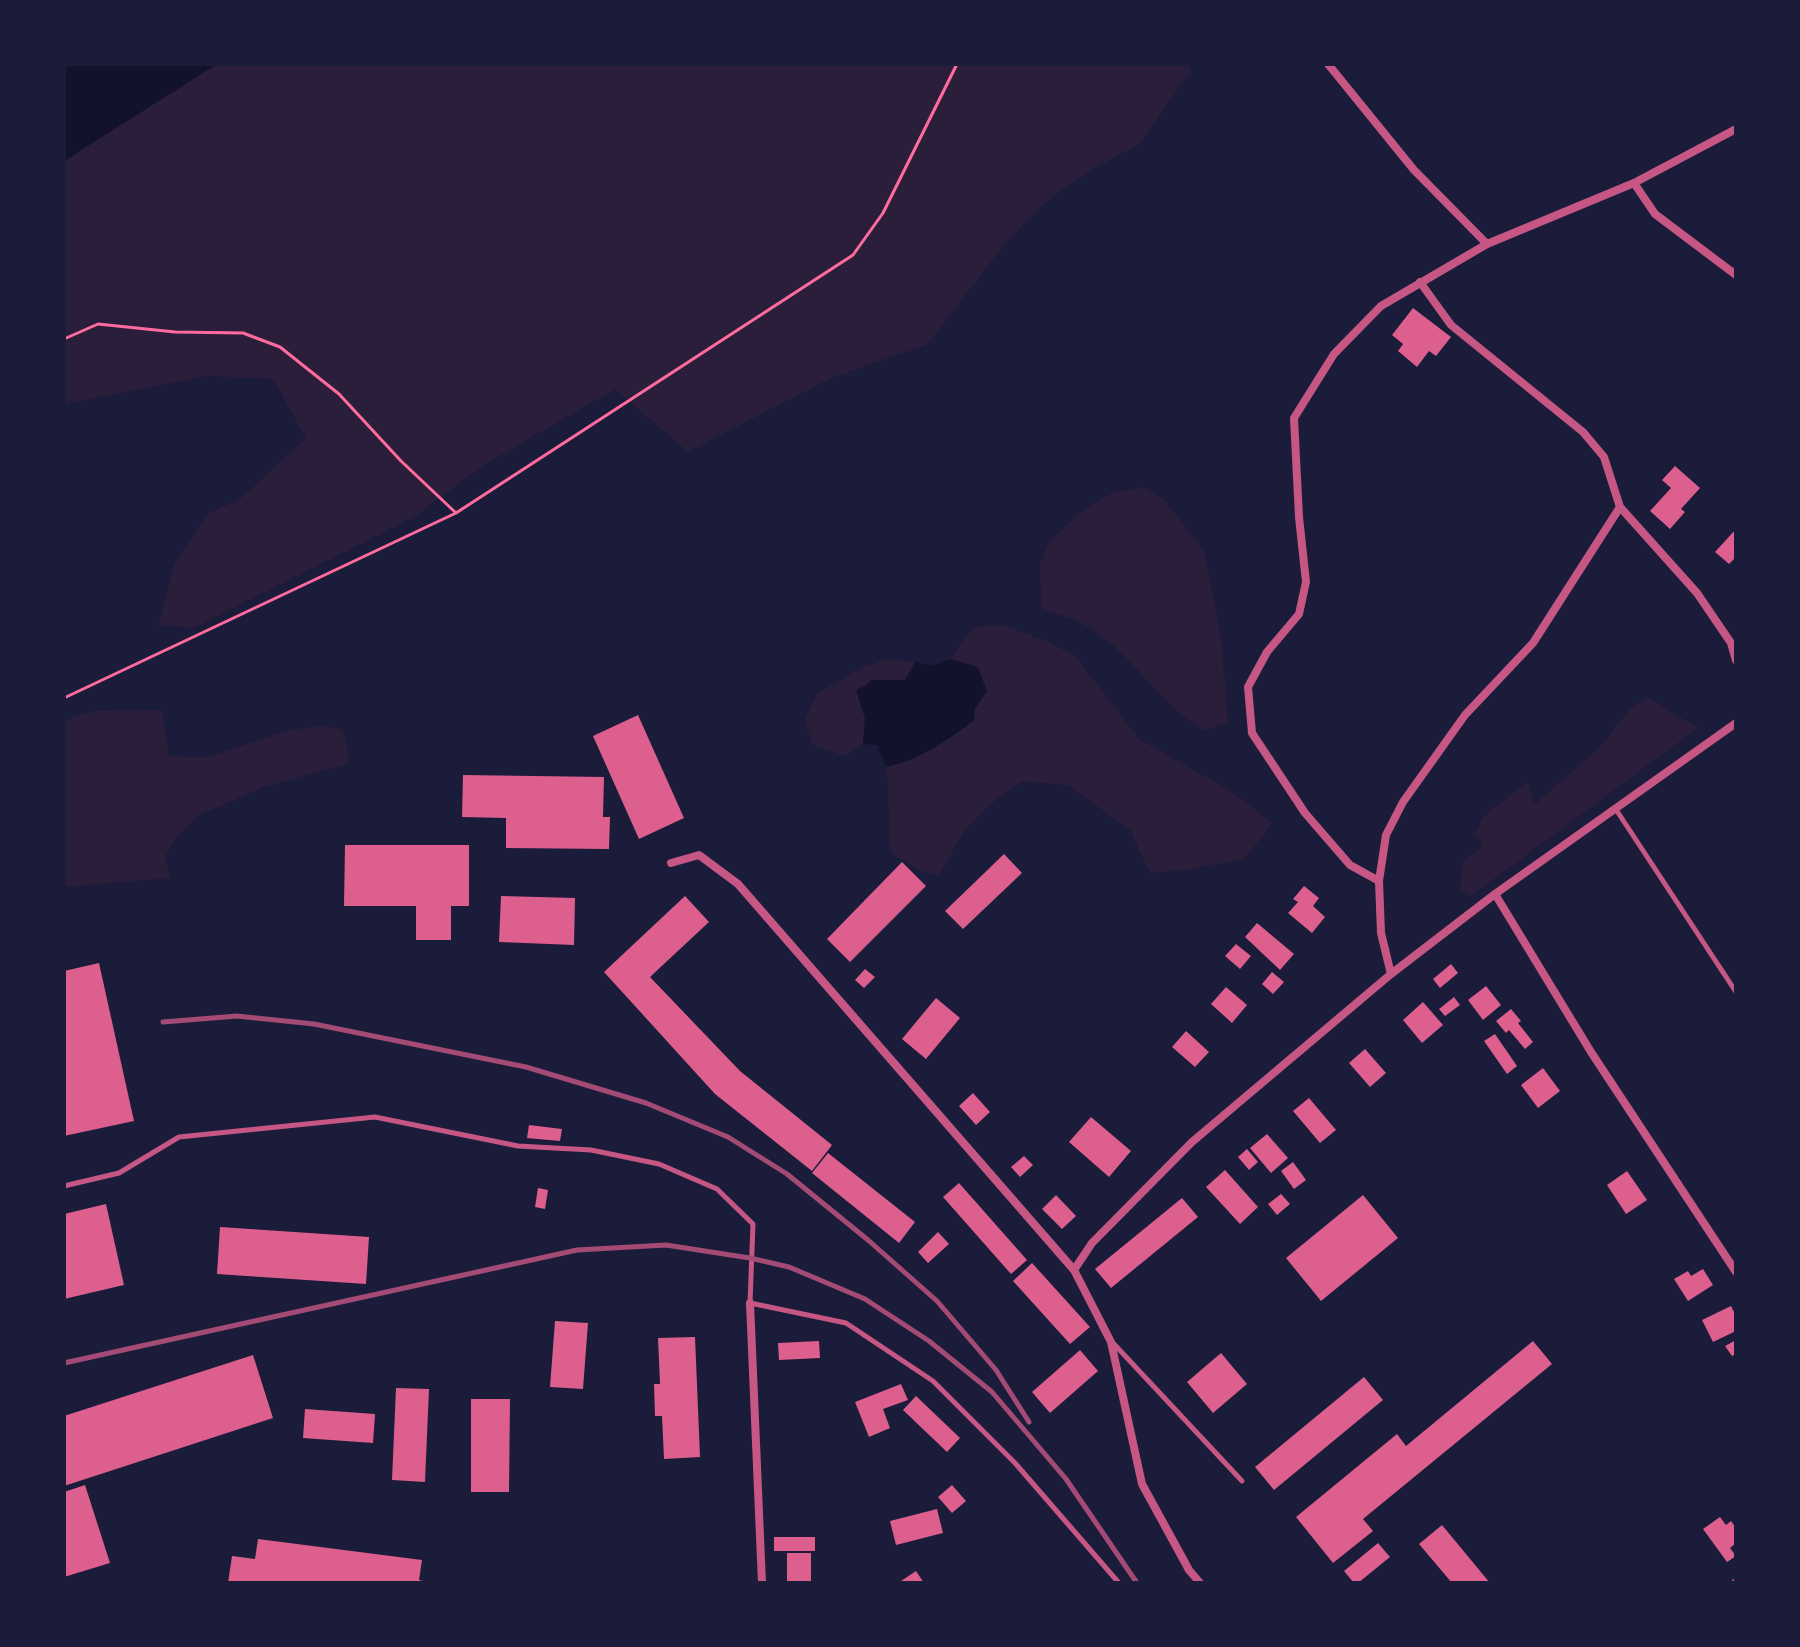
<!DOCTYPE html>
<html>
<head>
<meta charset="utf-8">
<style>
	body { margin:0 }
	#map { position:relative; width:1800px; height:1647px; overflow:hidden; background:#1b1b3a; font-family:Spectral,serif }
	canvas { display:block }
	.frame { position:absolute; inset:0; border:66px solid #1b1b3a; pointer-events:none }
</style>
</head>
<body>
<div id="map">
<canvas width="1800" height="1647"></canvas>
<div class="frame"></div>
</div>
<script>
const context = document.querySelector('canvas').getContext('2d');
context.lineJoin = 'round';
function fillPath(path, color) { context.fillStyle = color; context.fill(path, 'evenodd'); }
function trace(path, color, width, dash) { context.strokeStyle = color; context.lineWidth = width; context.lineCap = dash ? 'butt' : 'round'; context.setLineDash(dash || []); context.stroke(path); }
const green = new Path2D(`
	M217 64H1189L1190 72 1139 144 1081 176 1042 205 1003 246 928 344 829 379 688 452 615 389 482 466 414 517 193 628 159 625 174 566 210 512 239 500 306 438 273 379 208 376 64 404V161Z
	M1142 487 1164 499 1204 551 1221 637 1228 723 1203 730C1158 704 1133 653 1088 627 1074 618 1056 614 1041 608L1040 563 1049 542 1080 513 1112 493Z
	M1001 625 1047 641 1076 657 1139 739 1231 791 1272 823 1245 859 1186 870 1150 873 1130 830 1068 785 1021 781 987 807 964 832 938 876 925 873 891 853C886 824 891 796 886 767 919 760 947 741 974 720L975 708 987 691 978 667 950 659 974 627Z
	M886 659 915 662 906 680 857 690 865 718 863 744 844 756 812 744 805 720 817 693 862 668Z
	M1649 698 1698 728 1483 887 1471 895 1460 890 1463 862 1479 849 1483 842 1474 835 1484 816 1527 782 1535 804 1600 747 1631 708Z
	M162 710 169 756C183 756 200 759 214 755 251 745 306 717 343 730L350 763 261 788 200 815 176 838 165 857 170 878 64 887V721L93 711Z`);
const water = new Path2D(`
	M64 64H217L64 161Z
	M950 659 977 667 987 691 975 708 974 720C947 741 919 760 886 767L877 745 863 744 865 718 856 690 865 686 872 680H905L915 662 932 666Z`);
const building = new Path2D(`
	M1413 308 1451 337 1436 356 1429 351 1417 367 1398 351 1403 344 1392 335Z
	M1675 466 1700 488 1681 509 1685 512 1670 529 1650 511 1671 488 1662 480Z
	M1736 529V557L1729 564 1715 552Z
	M638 715 684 818 639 839 593 736Z
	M463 775 604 777 603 817H610L609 849 506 848V818L462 817Z
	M345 845H469V906H451V940H416V906H344Z
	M1004 854 1022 873 963 929 945 911Z
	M902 862 926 886 850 962 827 939Z
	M1304 886 1319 898 1313 906 1325 917 1312 933 1288 913 1298 902 1293 899Z
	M501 896 575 898 574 945 499 942Z
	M685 896 709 922 650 977 740 1071 832 1145 812 1171 715 1094 604 972Z
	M1257 923 1294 954 1280 970 1245 937Z
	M1236 944 1251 956 1240 969 1225 956Z
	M99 963 134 1121 64 1136V971Z
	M1451 964 1458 973 1440 988 1433 979Z
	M865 969 875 977 864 988 855 980Z
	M1272 972 1284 982 1273 994 1262 984Z
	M1486 986 1501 1005 1483 1020 1468 1000Z
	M1226 987 1247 1005 1232 1023 1211 1004Z
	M1454 997 1460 1005 1445 1016 1439 1009Z
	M936 998 960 1018 926 1059 902 1039Z
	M1423 1002 1443 1025 1422 1043 1403 1020Z
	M1511 1009 1521 1021 1518 1023 1533 1042 1525 1049 1509 1030 1506 1033 1496 1021Z
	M1186 1031 1209 1052 1195 1067 1172 1047Z
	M1495 1034 1517 1066 1507 1074 1484 1041Z
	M1365 1049 1386 1073 1370 1087 1349 1063Z
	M1543 1068 1560 1091 1538 1108 1521 1085Z
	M973 1093 990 1112 976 1125 959 1106Z
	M1309 1098 1336 1130 1320 1143 1293 1111Z
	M1091 1117 1131 1151 1109 1177 1069 1142Z
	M529 1125 562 1129 560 1141 527 1138Z
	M1267 1134 1288 1158 1271 1173 1250 1148Z
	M1247 1149 1258 1162 1249 1170 1238 1157Z
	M828 1153 915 1222 899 1243 812 1173Z
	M1024 1156 1033 1165 1020 1177 1011 1167Z
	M1293 1162 1306 1180 1294 1189 1281 1171Z
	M1225 1170 1258 1207 1240 1224 1206 1187Z
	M1627 1171 1647 1200 1626 1214 1607 1185Z
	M959 1183 1027 1260 1011 1274 943 1197Z
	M538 1188 548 1190 545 1209 535 1207Z
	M1281 1194 1290 1204 1277 1215 1268 1204Z
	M1056 1195 1076 1216 1062 1229 1042 1209Z
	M1363 1195 1398 1238 1321 1301 1286 1258Z
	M1182 1198 1198 1217 1111 1288 1095 1269Z
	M106 1204 124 1285 64 1299V1214Z
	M220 1227 369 1237 366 1284 217 1274Z
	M938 1232 949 1244 928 1263 918 1252Z
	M1032 1263 1090 1327 1070 1344 1013 1281Z
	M1703 1269 1713 1285 1688 1301 1674 1279 1688 1271 1691 1276Z
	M1731 1306 1736 1316V1331L1713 1342 1702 1320Z
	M555 1321 588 1323 583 1389 550 1387Z
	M695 1337 700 1457 664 1459 662 1416H655L654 1384H660L658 1338Z
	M1736 1340V1354L1732 1356 1725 1346Z
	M819 1341 820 1358 779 1360 778 1343Z
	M1533 1341 1552 1364 1363 1519 1373 1531 1333 1563 1296 1517 1397 1434 1406 1446Z
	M1080 1350 1098 1371 1050 1413 1032 1392Z
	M1221 1353 1247 1384 1213 1413 1187 1382Z
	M253 1355 273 1418 64 1486V1416Z
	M1364 1377 1383 1400 1274 1490 1255 1467Z
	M901 1384 908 1400 883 1409 890 1428 869 1437 855 1402Z
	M396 1388 429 1389 425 1482 392 1480Z
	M916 1396 960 1438 947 1452 903 1410Z
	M471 1399H510L509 1492H471Z
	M305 1409 375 1414 373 1443 303 1438Z
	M85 1485 110 1563 64 1577V1492Z
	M952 1485 966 1501 952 1513 938 1497Z
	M937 1509 943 1533 896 1545 890 1521Z
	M1720 1517 1726 1525 1731 1521 1736 1528V1543L1730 1548 1736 1556 1727 1562 1703 1529Z
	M1442 1525 1490 1583H1452L1419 1544Z
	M774 1537H815V1551H774Z
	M258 1539 422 1560 419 1580 431 1583H228L232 1556 255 1559Z
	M1378 1543 1390 1557 1358 1583H1354L1344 1571Z
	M787 1553H811V1583H787Z
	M916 1571 924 1583H898Z`);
const path = new Path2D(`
	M64 339 98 324 175 332 243 333 280 347 339 394 401 461 456 513
	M64 698 456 513 853 255 883 213 957 64`);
const service = new Path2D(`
	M1615 808 1736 992
	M64 1186 119 1173 179 1137 375 1117 518 1146 591 1150 659 1164 717 1189 753 1224 750 1303 846 1323 933 1381 1015 1463 1119 1583
	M1114 1344 1242 1481`);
const minor = new Path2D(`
	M1328 64 1414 170 1487 244
	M1634 183 1655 214 1736 275
	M1420 282 1451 325 1583 432 1604 457 1620 507 1697 593 1731 643 1736 660
	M671 863 699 855 738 884 1074 1270
	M1379 881 1350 865 1305 813 1252 733 1248 687 1267 652 1299 614 1306 582 1299 517 1294 418 1334 354 1381 306 1487 244 1634 183 1736 129
	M1495 894 1591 1052 1736 1272
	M1391 974 1381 933 1379 881 1386 835 1403 802 1465 715 1533 643 1620 507
	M750 1303 762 1583
	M1200 1583 1189 1570 1142 1484 1111 1342 1074 1270 1092 1243 1192 1142 1391 974 1495 894 1736 723
	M1735 1583 1736 1582`);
const rail = new Path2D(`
	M163 1022 237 1016 314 1024 526 1067 646 1103 728 1137 787 1174 868 1240 937 1301 996 1370 1029 1422
	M64 1363 577 1250 666 1245 750 1258 789 1267 865 1299 929 1341 992 1392 1066 1479 1137 1583`);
fillPath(green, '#2a1e3b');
fillPath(water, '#12122b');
fillPath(building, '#dd5f8e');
trace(path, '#ff6b9d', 3);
trace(service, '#c65784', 5);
trace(minor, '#c65784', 8);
trace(rail, '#a44b75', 5);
</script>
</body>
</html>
